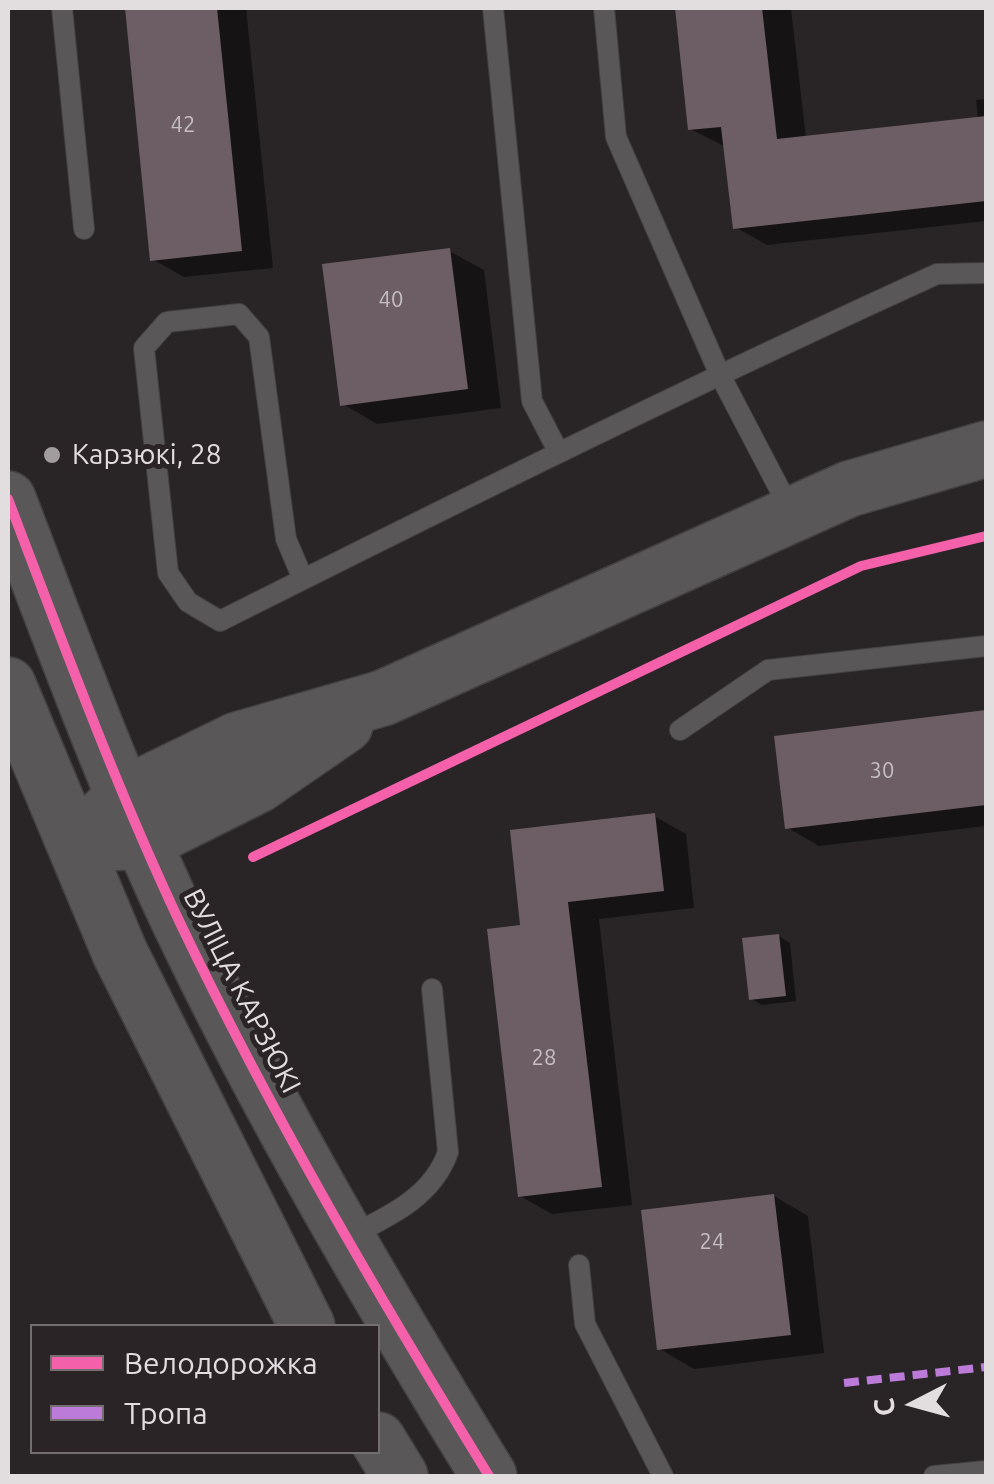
<!DOCTYPE html>
<html>
<head>
<meta charset="utf-8">
<style>
	body { margin:0 }
	#map { position:relative; width:994px; height:1484px; overflow:hidden; background:#292527; font-family:Ubuntu,sans-serif }
	canvas { display:block }
	.frame { position:absolute; inset:0; border:10px solid #e2dee0; pointer-events:none }
	.legend { position:absolute; left:30px; top:1324px; width:350px; height:130px; box-sizing:border-box; background:#2a2427; border:2px solid #746e71; margin:0; padding:12px 18px; list-style:none; font-size:30px; color:#e2dee0 }
	.legend li { display:flex; align-items:center; gap:20px; height:50px }
	.legend b { width:50px; border:2px solid #746e71 }
	.north { position:absolute; left:864px; top:1354px; width:100px; height:100px; -webkit-text-stroke:8px #2a2427; paint-order:stroke; rotate:264deg; font-size:28px; font-weight:700; line-height:40px; text-align:center; color:#e2dee0 }
	.north::after { content:''; display:block; margin:auto; width:35px; height:45px; background:#e2dee0; clip-path:polygon(50% 0,100% 100%,50% 72%,0 100%) }
</style>
</head>
<body>
<div id="map">
<canvas width="994" height="1484"></canvas>
<div class="frame"></div>
<ul class="legend">
<li><b style="height:12px;background:#f560ab"></b>Велодорожка</li>
<li><b style="height:12px;background:#bd7bd9"></b>Тропа</li>
</ul>
<div class="north">С</div>
</div>
<script>
const context = document.querySelector('canvas').getContext('2d');
context.lineJoin = 'round';
function fillPath(path, color) { context.fillStyle = color; context.fill(path, 'evenodd'); }
function trace(path, color, width, dash) { context.strokeStyle = color; context.lineWidth = width; context.lineCap = dash ? 'butt' : 'round'; context.setLineDash(dash || []); context.stroke(path); }
function label(font, color, halo, rows, align = 'center') {
  context.font = font + ' Ubuntu,sans-serif'; context.lineWidth = 10; context.setLineDash([]); context.textBaseline = 'middle'; context.strokeStyle = halo; context.fillStyle = color; for (const [text, x, y, turn = 0] of rows) {
    context.save(); context.translate(x, y); context.rotate((+turn || 0) * Math.PI / 180); context.textAlign = isNaN(turn) ? turn : align; if (halo) context.strokeText(text, 0, 0); context.fillText(text, 0, 0); context.restore();
  }
}
const shadow = new Path2D(`
	M127 8H246L273 268 184 277 152 259Z
	M677 8H791L806 138 978 119 976 100 986 99V221L767 245 735 227 726 147 690 129Z
	M449 251 484 270 501 408 377 424 343 404Z
	M986 713V826L819 846 788 828 777 739Z
	M654 816 686 834 694 908 599 919 632 1205 552 1214 520 1196 523 927Z
	M779 936 790 943 796 1001 762 1005 752 999Z
	M774 1196 808 1216 824 1353 694 1369 660 1349Z`);
const building = new Path2D(`
	M125 8H217L242 251 150 261Z
	M675 8H762L777 139 986 116V201L733 229 721 127 688 130Z
	M450 248 468 389 340 406 322 264Z
	M986 710V805L785 829 774 736Z
	M655 813 664 891 568 902 602 1187 518 1197 487 929 520 925 510 830Z
	M779 934 786 996 749 1000 742 938Z
	M774 1194 791 1335 657 1350 641 1210Z`);
const lane = new Path2D(`
	M62 8 84 229
	M493 8 532 401 558 451
	M604 8 616 137 720 375 791 511
	M303 579 286 539 259 337 239 314 167 322 144 348 168 573 188 602 220 621C457 502 695 384 937 274L986 273
	M680 730 768 670 986 646
	M350 1236C390 1216 433 1196 448 1152L432 989
	M579 1265 585 1324 663 1476
	M934 1476 986 1471`);
const secondary = new Path2D(`
	M8 499C63 643 116 788 182 927 273 1117 379 1297 489 1476
	M8 685 120 953 307 1326
	M108 843 146 841 258 785 345 725
	M75 845 124 795 237 740 383 698 849 489 986 449
	M378 1440 400 1476`);
const quiet = new Path2D(`
	M844 1383 986 1367`);
const cycleway = new Path2D(`
	M8 499C63 643 116 788 182 927 273 1117 379 1297 489 1476
	M253 857 861 566 986 536`);
const markers = [
	[52,455,10,"#a19d9f"]
];
const numberNames = [
	["42",183,125],
	["40",391,300],
	["30",882,771],
	["28",544,1058],
	["24",712,1242]
];
const poiNames = [
	["Карзюкі, 28",72,455]
];
const streetNames = [
	["ВУЛІЦА КАРЗЮКІ",242,991,63]
];
fillPath(shadow, '#0007');
fillPath(building, '#6d5e66');
trace(lane, '#434042', 22);
trace(secondary, '#434042', 58);
trace(lane, '#5a5759', 20);
trace(secondary, '#5a5759', 55);
trace(quiet, '#bd7bd9', 8, [15, 8]);
trace(cycleway, '#f560ab', 10);
for (const [x, y, r, color] of markers) { const dot = new Path2D(); dot.arc(x, y, r, 0, 2 * Math.PI); context.fillStyle = color; context.fill(dot); trace(dot, '#2a2427', 4); }
label('22px', '#c5bec2', null, numberNames);
label('28px', '#e2dee0', '#2a2427', poiNames, 'left');
label('28px', '#e2dee0', '#2a2427', streetNames);
</script>
</body>
</html>
